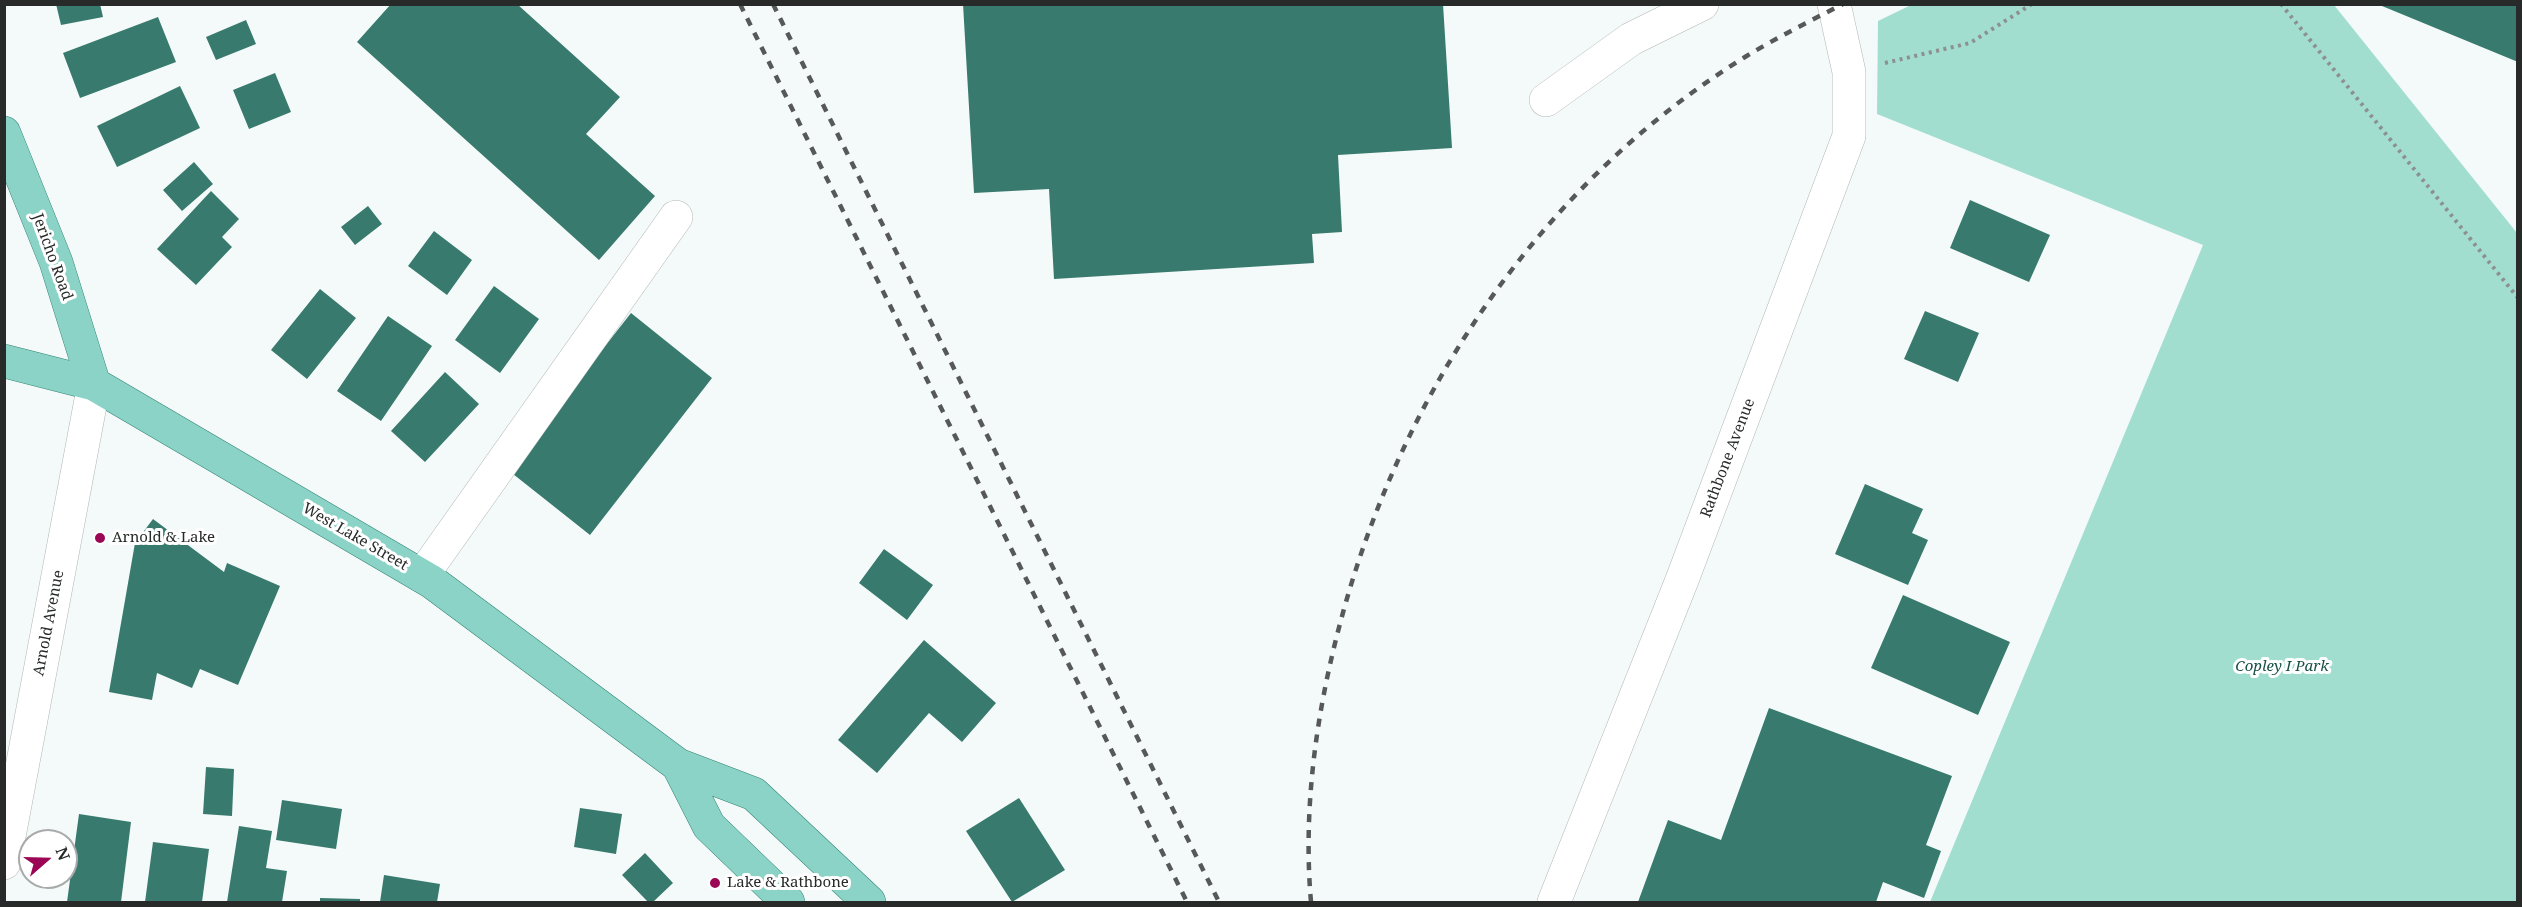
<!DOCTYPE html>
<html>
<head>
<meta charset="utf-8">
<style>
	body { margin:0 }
	#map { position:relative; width:2522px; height:907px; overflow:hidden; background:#f4faf9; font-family:"Noto Serif",serif }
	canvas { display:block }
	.frame { position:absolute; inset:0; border:6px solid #282a2a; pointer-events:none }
	.north { position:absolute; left:18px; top:829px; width:60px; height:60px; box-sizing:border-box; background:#fff; border:2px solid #a9aaaa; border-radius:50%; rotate:70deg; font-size:16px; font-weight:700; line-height:24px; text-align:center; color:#282a2a }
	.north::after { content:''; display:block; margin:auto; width:21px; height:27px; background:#9c0755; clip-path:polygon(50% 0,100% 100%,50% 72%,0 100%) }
</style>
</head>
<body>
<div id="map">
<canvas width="2522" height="907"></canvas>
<div class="frame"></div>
<div class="north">N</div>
</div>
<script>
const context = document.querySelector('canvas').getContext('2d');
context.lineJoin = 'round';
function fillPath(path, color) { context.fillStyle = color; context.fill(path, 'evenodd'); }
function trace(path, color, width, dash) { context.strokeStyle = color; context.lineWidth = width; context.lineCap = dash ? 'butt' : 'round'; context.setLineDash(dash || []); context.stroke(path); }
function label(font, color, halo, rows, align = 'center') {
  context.font = font + ' "Noto Serif",serif'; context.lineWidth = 6; context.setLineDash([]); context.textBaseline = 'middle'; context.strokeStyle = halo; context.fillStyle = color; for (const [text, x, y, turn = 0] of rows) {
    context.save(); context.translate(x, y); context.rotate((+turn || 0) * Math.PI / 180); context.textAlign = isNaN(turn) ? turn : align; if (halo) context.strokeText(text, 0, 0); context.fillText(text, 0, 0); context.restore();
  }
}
const green = new Path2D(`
	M1913 4 2334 5 2517 233V902H1930L2203 245 1877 114 1878 21Z`);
const building = new Path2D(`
	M56 4H100L103 17 61 25Z
	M391 4H517L620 97 586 134 655 196 599 260 357 42Z
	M963 4H1443L1452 148 1338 155 1342 232 1312 234 1314 263 1054 279 1049 189 974 193Z
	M2383 4H2518V62L2382 6Z
	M158 17 176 62 80 98 63 53Z
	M246 20 256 44 216 60 206 37Z
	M275 73 291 112 249 129 233 90Z
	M180 86 200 128 117 167 97 126Z
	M194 162 213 184 182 211 163 190Z
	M211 191 239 219 222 237 232 247 196 285 157 249Z
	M1970 200 2050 235 2029 282 1950 248Z
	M368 206 382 224 355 245 341 227Z
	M434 231 472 260 447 295 408 266Z
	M494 286 539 319 500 373 455 340Z
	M320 289 356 318 307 379 271 350Z
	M1925 311 1979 333 1958 382 1904 359Z
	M631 313 712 378 590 535 508 470Z
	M388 316 432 346 381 421 337 391Z
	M445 372 479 404 425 462 391 431Z
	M1865 484 1923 509 1912 533 1928 540 1908 585 1835 554Z
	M153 519 224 572 227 563 280 586 238 685 200 669 192 688 157 673 152 700 109 692 135 543Z
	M884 549 933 585 907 620 859 583Z
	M1903 595 2010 642 1978 715 1871 668Z
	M924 640 996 703 962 742 929 713 877 773 838 740Z
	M1769 708 1952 776 1926 845 1941 851 1924 898 1883 882 1876 902H1638L1668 820 1721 840Z
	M206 767 234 769 232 816 203 814Z
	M1019 798 1065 870 1012 902 966 831Z
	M282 800 342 809 336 849 276 840Z
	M580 808 622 814 616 854 574 847Z
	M79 814 131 822 121 902H67Z
	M239 826 272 831 266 868 287 871 282 902H227Z
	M153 842 209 849 202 902H145Z
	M645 853 673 883 653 902H648L622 875Z
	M384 875 440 884 437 902H380Z
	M320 898 360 899V902H320Z`);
const path = new Path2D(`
	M2281 4 2518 298
	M1885 63 1970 43 2032 4`);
const minor = new Path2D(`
	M1546 100 1631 39 1702 4
	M422 576 676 217
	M4 863 94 384
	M1554 902 1682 580 1849 136V72L1834 4`);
const major = new Path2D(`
	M4 133 56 262 94 384
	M4 361 94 384 432 582 678 765 754 794 869 902
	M678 765 709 826 788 902`);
const rail = new Path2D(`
	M740 4 1187 902
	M773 4 1219 902
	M1311 902C1302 800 1319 694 1348 595 1412 377 1549 178 1745 57 1776 38 1810 21 1843 4`);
const markers = [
	[100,538,6,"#9c0755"],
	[715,883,6,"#9c0755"]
];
const streetNames = [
	["Jericho Road",52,257,70],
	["Rathbone Avenue",1728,458,-69],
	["West Lake Street",355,537,30],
	["Arnold Avenue",49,623,-79]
];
const poiNames = [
	["Arnold & Lake",112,538],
	["Lake & Rathbone",727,883]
];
const parkNames = [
	["Copley I Park",2282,667]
];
fillPath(green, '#a2ded0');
fillPath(building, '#387a6d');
trace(minor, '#b2b8b6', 34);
trace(major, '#358577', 34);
trace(path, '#8c908f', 4, [3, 4.5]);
trace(minor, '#fff', 33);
trace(major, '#8ad3c6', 33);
trace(rail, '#575959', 4.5, [8, 8]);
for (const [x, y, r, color] of markers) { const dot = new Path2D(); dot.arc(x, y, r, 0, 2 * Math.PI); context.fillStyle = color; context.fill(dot); trace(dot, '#fff', 2); }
label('15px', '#282a2a', '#fff', streetNames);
label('15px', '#282a2a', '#fff', poiNames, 'left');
label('italic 15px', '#185046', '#fff', parkNames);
</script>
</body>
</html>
